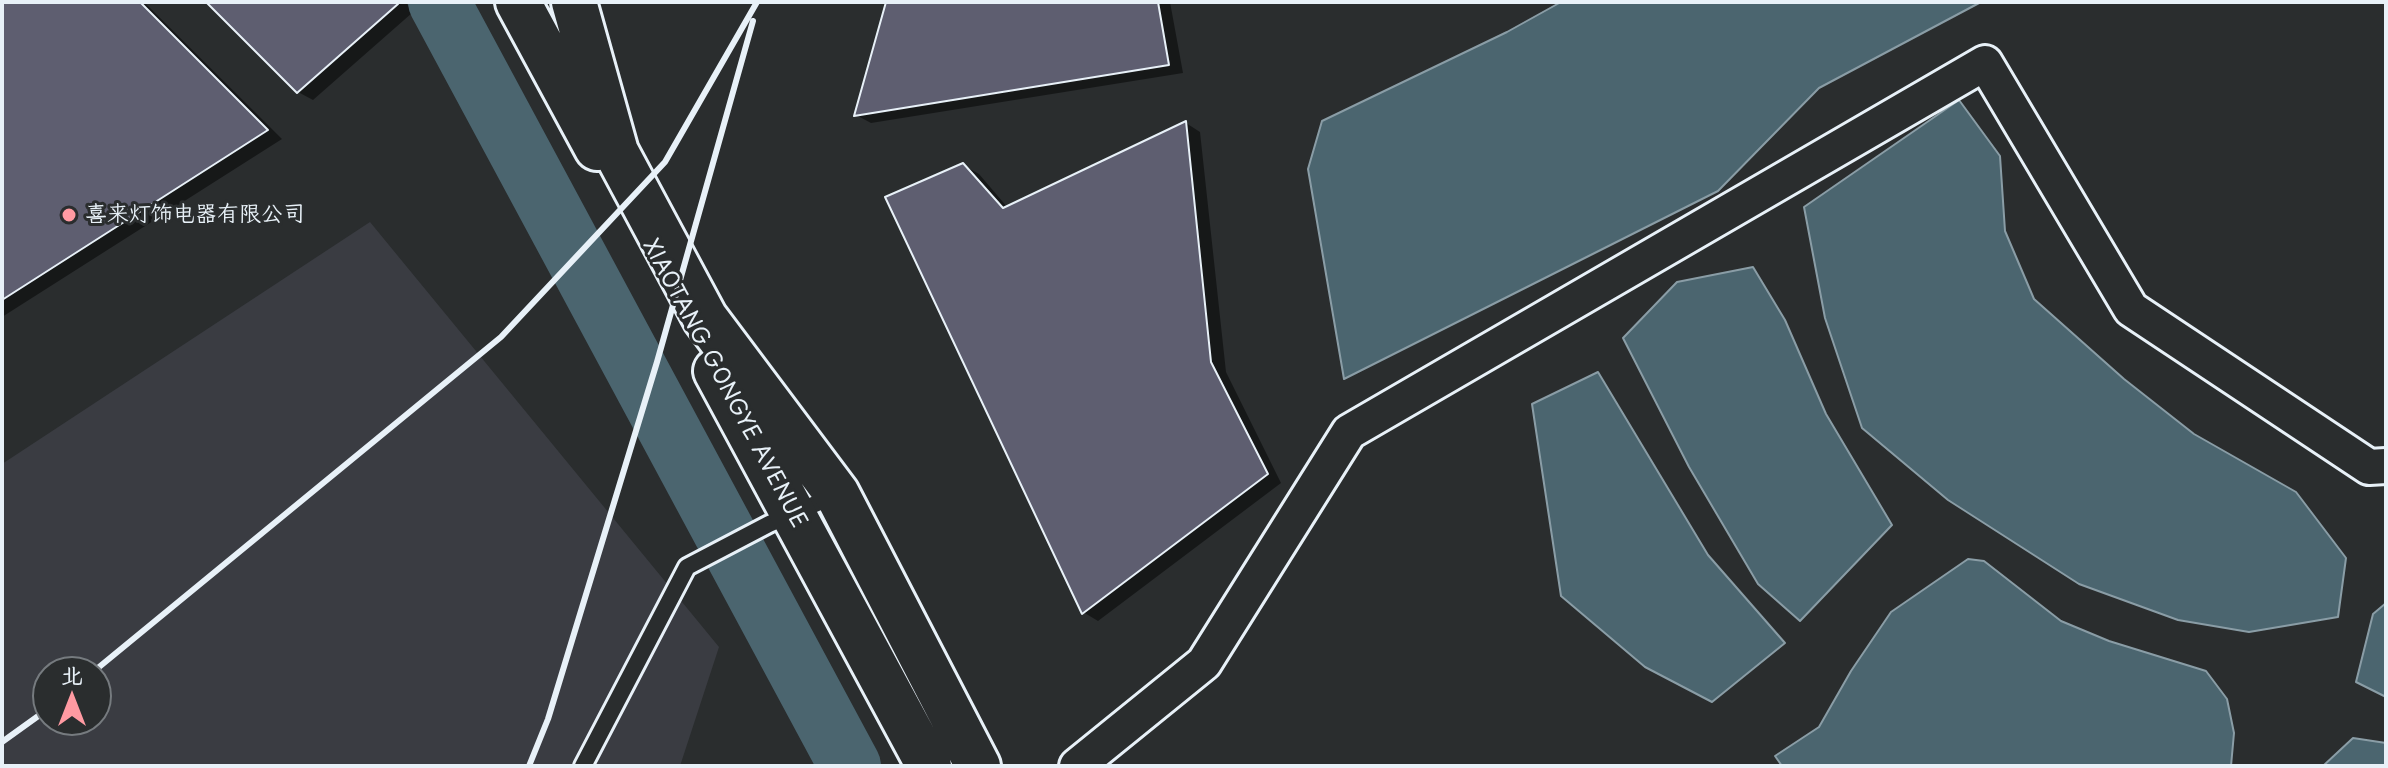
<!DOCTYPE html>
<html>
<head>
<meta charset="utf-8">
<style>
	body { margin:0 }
	#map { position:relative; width:2388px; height:768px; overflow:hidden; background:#2a2d2e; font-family:"Playpen Sans","LXGW WenKai TC",sans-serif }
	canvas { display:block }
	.frame { position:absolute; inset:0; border:4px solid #e8f1f8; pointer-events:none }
	.north { position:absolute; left:32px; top:656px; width:80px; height:80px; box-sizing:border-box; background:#2a2d2e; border:2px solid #767b7f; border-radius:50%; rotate:0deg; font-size:22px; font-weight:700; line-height:32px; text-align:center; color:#e8f1f8 }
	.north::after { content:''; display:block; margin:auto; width:28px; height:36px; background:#ff9aa2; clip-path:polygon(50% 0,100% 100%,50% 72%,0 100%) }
</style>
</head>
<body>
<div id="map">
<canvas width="2388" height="768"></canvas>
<div class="frame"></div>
<div class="north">北</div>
</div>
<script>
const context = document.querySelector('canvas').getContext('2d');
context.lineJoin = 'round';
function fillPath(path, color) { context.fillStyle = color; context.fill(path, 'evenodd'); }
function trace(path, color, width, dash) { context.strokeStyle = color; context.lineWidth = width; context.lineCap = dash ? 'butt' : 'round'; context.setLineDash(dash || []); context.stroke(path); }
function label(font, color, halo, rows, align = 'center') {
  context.font = font + ' "Playpen Sans","LXGW WenKai TC",sans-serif'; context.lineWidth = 6; context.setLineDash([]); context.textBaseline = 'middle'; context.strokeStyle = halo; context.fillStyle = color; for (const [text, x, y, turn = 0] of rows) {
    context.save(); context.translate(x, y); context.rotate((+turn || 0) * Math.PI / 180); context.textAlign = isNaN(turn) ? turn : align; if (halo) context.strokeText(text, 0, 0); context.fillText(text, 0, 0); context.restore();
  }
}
const built = new Path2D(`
	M370 222 719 647 680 766H2V464ZM48 672H96V720H48Z`);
const water = new Path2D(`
	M1561 2H1981L1819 88 1718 191 1344 379 1308 169 1322 121 1507 32Z
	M1959 100 2000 156 2005 231 2034 299 2124 379 2194 434 2296 492 2346 558 2338 617 2249 632 2178 620 2079 584 1948 500 1862 428 1825 318 1804 207Z
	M1753 267 1785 320 1826 414 1892 525 1800 621 1758 584 1689 467 1623 338 1677 282Z
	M1598 372 1708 555 1785 643 1712 702 1645 667 1561 596 1532 404Z
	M1968 559 1984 561 2061 621 2109 641 2206 671 2227 699 2234 733 2231 766H1782L1775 756 1819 727 1851 671 1891 612Z
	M2386 603V697L2356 682 2373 614Z
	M2353 738 2386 743V766H2323Z`);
const shadow = new Path2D(`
	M2 2H144L282 139 2 317Z
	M208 2H406L412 13 313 100 298 92Z
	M888 2H1170L1183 73 871 123 856 115Z
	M1186 123 1200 132 1226 372 1281 483 1098 621 1083 612 963 165 979 174 1008 208Z`);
const river = new Path2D(`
	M439 2 850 766`);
const building = new Path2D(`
	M2 2H140L268 130 2 300Z
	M206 2H397L398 4 297 93Z
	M886 2H1158L1169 65 854 116Z
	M1186 121 1211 362 1268 474 1082 614 885 197 963 163 1003 208Z`);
const service = new Path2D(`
	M583 766 687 567 769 524 836 495`);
const minor = new Path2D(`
	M1077 766 1204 663 1349 432 1985 63 2131 309 2369 467 2386 466`);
const secondary = new Path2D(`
	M518 2 597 148
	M574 2 616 152 705 318 837 494 978 766
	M716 371 929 766`);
const rail = new Path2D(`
	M93 672 501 337 665 162 757 2
	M2 742 48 709
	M529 766 548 719 657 362 753 21`);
const markers = [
	[69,215,8,"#ff9aa2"]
];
const poiNames = [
	["喜来灯饰电器有限公司",85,215]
];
const streetNames = [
	["XIAOTANG GONGYE AVENUE",724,384,62]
];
fillPath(built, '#3a3c42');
fillPath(water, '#4b656f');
trace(water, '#8a9da6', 2);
fillPath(shadow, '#0007');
trace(river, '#4b656f', 62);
fillPath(building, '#5e5e70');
trace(building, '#e8f1f8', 2);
trace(service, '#e8f1f8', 22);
trace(minor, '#e8f1f8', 40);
trace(secondary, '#e8f1f8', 50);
trace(service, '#2a2d2e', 16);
trace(minor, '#2a2d2e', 34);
trace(secondary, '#2a2d2e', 44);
trace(rail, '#e8f1f8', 6);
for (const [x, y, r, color] of markers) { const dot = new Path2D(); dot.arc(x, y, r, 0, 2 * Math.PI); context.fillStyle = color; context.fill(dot); trace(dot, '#2a2d2e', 3); }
label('22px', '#e8f1f8', '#2a2d2e', poiNames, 'left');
label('22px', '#e8f1f8', '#2a2d2e', streetNames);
</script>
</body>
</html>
